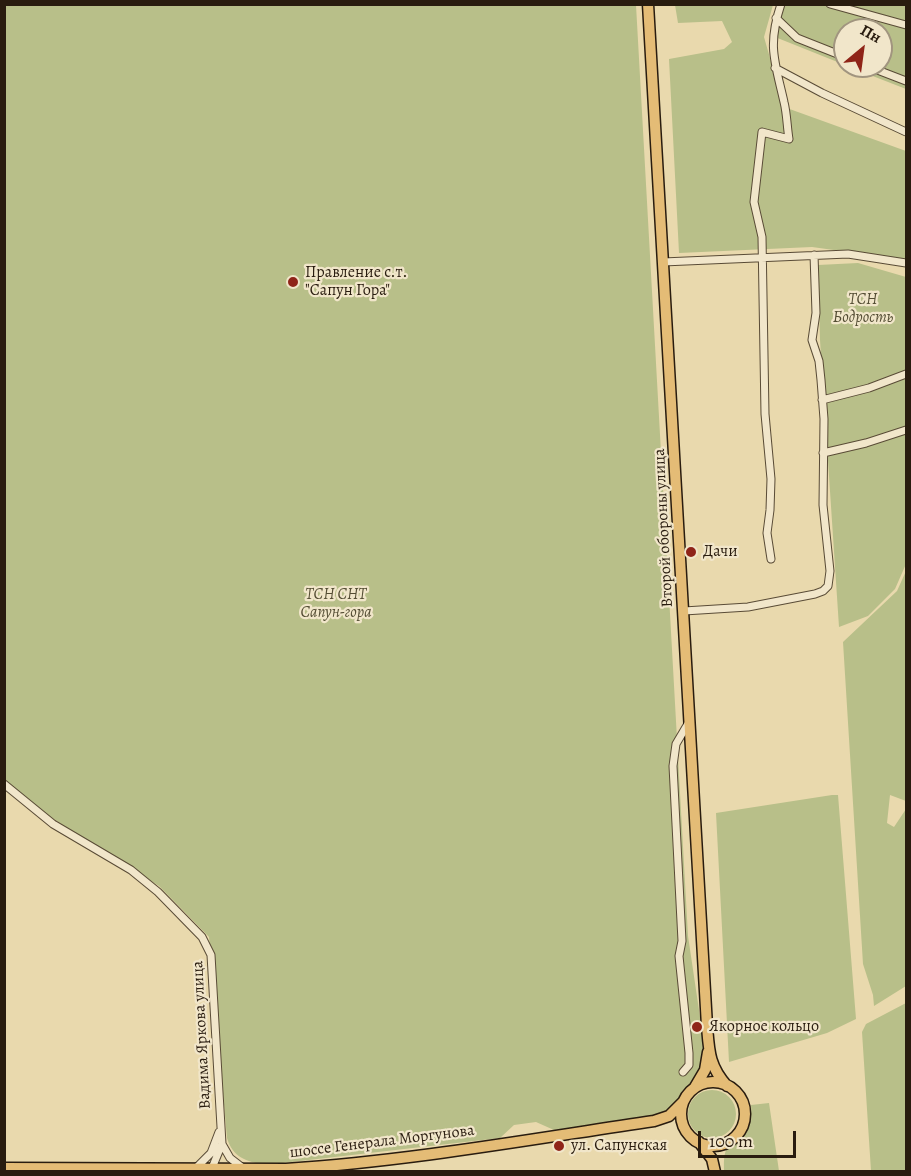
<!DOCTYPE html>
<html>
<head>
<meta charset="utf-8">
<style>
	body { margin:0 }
	#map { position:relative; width:911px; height:1176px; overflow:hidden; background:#e9d9ad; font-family:Alegreya,serif }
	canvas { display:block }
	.frame { position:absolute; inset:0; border:6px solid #291c0f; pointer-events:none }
	.north { position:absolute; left:833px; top:18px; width:60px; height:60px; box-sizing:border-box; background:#f1e6ca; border:2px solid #a1957f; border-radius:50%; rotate:29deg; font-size:16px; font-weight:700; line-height:24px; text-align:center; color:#291c0f }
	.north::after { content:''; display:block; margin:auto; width:21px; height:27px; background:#8f2418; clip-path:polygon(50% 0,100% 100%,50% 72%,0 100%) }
	.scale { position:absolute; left:698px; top:1131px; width:98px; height:27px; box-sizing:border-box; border:3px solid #291c0f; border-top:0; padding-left:8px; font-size:18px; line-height:21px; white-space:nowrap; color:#291c0f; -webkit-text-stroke:4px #f1e6ca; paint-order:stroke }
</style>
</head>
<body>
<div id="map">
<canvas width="911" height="1176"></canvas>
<div class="frame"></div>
<div class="north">Пн</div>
<div class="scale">100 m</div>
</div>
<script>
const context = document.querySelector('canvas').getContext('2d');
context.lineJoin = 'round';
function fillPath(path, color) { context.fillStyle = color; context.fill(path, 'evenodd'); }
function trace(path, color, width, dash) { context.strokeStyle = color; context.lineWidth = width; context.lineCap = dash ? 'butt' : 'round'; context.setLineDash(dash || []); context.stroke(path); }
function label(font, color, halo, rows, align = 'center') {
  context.font = font + ' Alegreya,serif'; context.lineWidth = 4.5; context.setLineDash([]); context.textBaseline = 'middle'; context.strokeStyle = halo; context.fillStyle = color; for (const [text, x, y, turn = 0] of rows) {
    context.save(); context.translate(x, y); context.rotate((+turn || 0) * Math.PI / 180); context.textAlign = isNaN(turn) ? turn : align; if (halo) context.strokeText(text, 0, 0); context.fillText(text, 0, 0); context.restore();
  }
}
const green = new Path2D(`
	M4 5H636L688 936 707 1064 700 1078 688 1089 677 1107 664 1116 554 1130 536 1122 514 1125 500 1138 265 1165C246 1161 233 1158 227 1138L209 937 159 886 52 818 5 782Z
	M675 5H773L764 37 784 107 906 151V260L812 247 679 253 669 59 724 49 732 42 722 21 678 23Z
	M777 5H906V89L847 66H881V30H845V65L770 35Z
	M858 263 906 277V564L895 589 868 616 839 627 820 340 818 265Z
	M906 571V801L890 795 887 823 894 827 906 809V986L874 1006 873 995 863 964 843 642 897 591Z
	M832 795H838L856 1019 827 1033 729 1062 716 813Z
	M906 1003V1171H871L862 1032 866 1024Z
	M688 1114a24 24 0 1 1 48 0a24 24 0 1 1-48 0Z
	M769 1103 779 1171H724C724 1164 723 1153 728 1147 729 1145 735 1142 736 1141 748 1132 752 1119 751 1105Z`);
const street = new Path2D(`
	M830 4 906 25
	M776 18 797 38 845 57
	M867 66 906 81
	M775 68 822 93 906 132
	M663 262 848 254 906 263
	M822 400 869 388 906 374
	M823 453 866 443 906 430
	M771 559 767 533 770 510 771 479 765 414 762 237 754 202 762 132 789 139C787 127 787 114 784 102 775 62 767 46 781 4
	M684 611 748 607 815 594 823 591 828 586 830 571 823 505 824 419 821 380 819 361 812 340 816 313 814 255
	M4 784 53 824 131 870 158 892 202 937 211 955 222 1144 212 1168
	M683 1072 689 1065V1053L679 956 682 941 673 766 676 744 689 722
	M222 1144 230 1158 243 1168
	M197 1167 211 1153 219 1132`);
const primary = new Path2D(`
	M648 4 707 1026C709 1051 709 1066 727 1086
	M681 1114a32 32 0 1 1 64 0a32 32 0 1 1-64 0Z
	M695 1087 705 1070 708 1052
	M699 1142 712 1159 715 1172
	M4 1168 286 1169C410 1161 532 1139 654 1121L669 1116 683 1102`);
const markers = [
	[293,282,6,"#8f2418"],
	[691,552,6,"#8f2418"],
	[697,1027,6,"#8f2418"],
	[559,1146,6,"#8f2418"]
];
const poiNames = [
	["Правление с.т.",305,273],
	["\"Сапун Гора\"",305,291],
	["Дачи",703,552],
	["Якорное кольцо",709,1027],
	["ул. Сапунская",571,1146]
];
const parkNames = [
	["ТСН",863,300],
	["Бодрость",863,318],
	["ТСН СНТ",336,595],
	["Сапун-гора",336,613]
];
const streetNames = [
	["Второй обороны улица",664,528,-93],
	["Вадима Яркова улица",202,1035,-93],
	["шоссе Генерала Моргунова",382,1142,-7]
];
fillPath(green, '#b8bf89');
trace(street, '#594b36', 9);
trace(primary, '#291c0f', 13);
trace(street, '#f1e6ca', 7);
trace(primary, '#e4bc76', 10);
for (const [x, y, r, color] of markers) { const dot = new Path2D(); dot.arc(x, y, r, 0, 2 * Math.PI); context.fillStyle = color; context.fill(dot); trace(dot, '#f1e6ca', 2); }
label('16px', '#291c0f', '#f1e6ca', poiNames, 'left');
label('italic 16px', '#544d34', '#f1e6ca', parkNames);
label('16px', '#291c0f', '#f1e6ca', streetNames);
</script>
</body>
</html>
